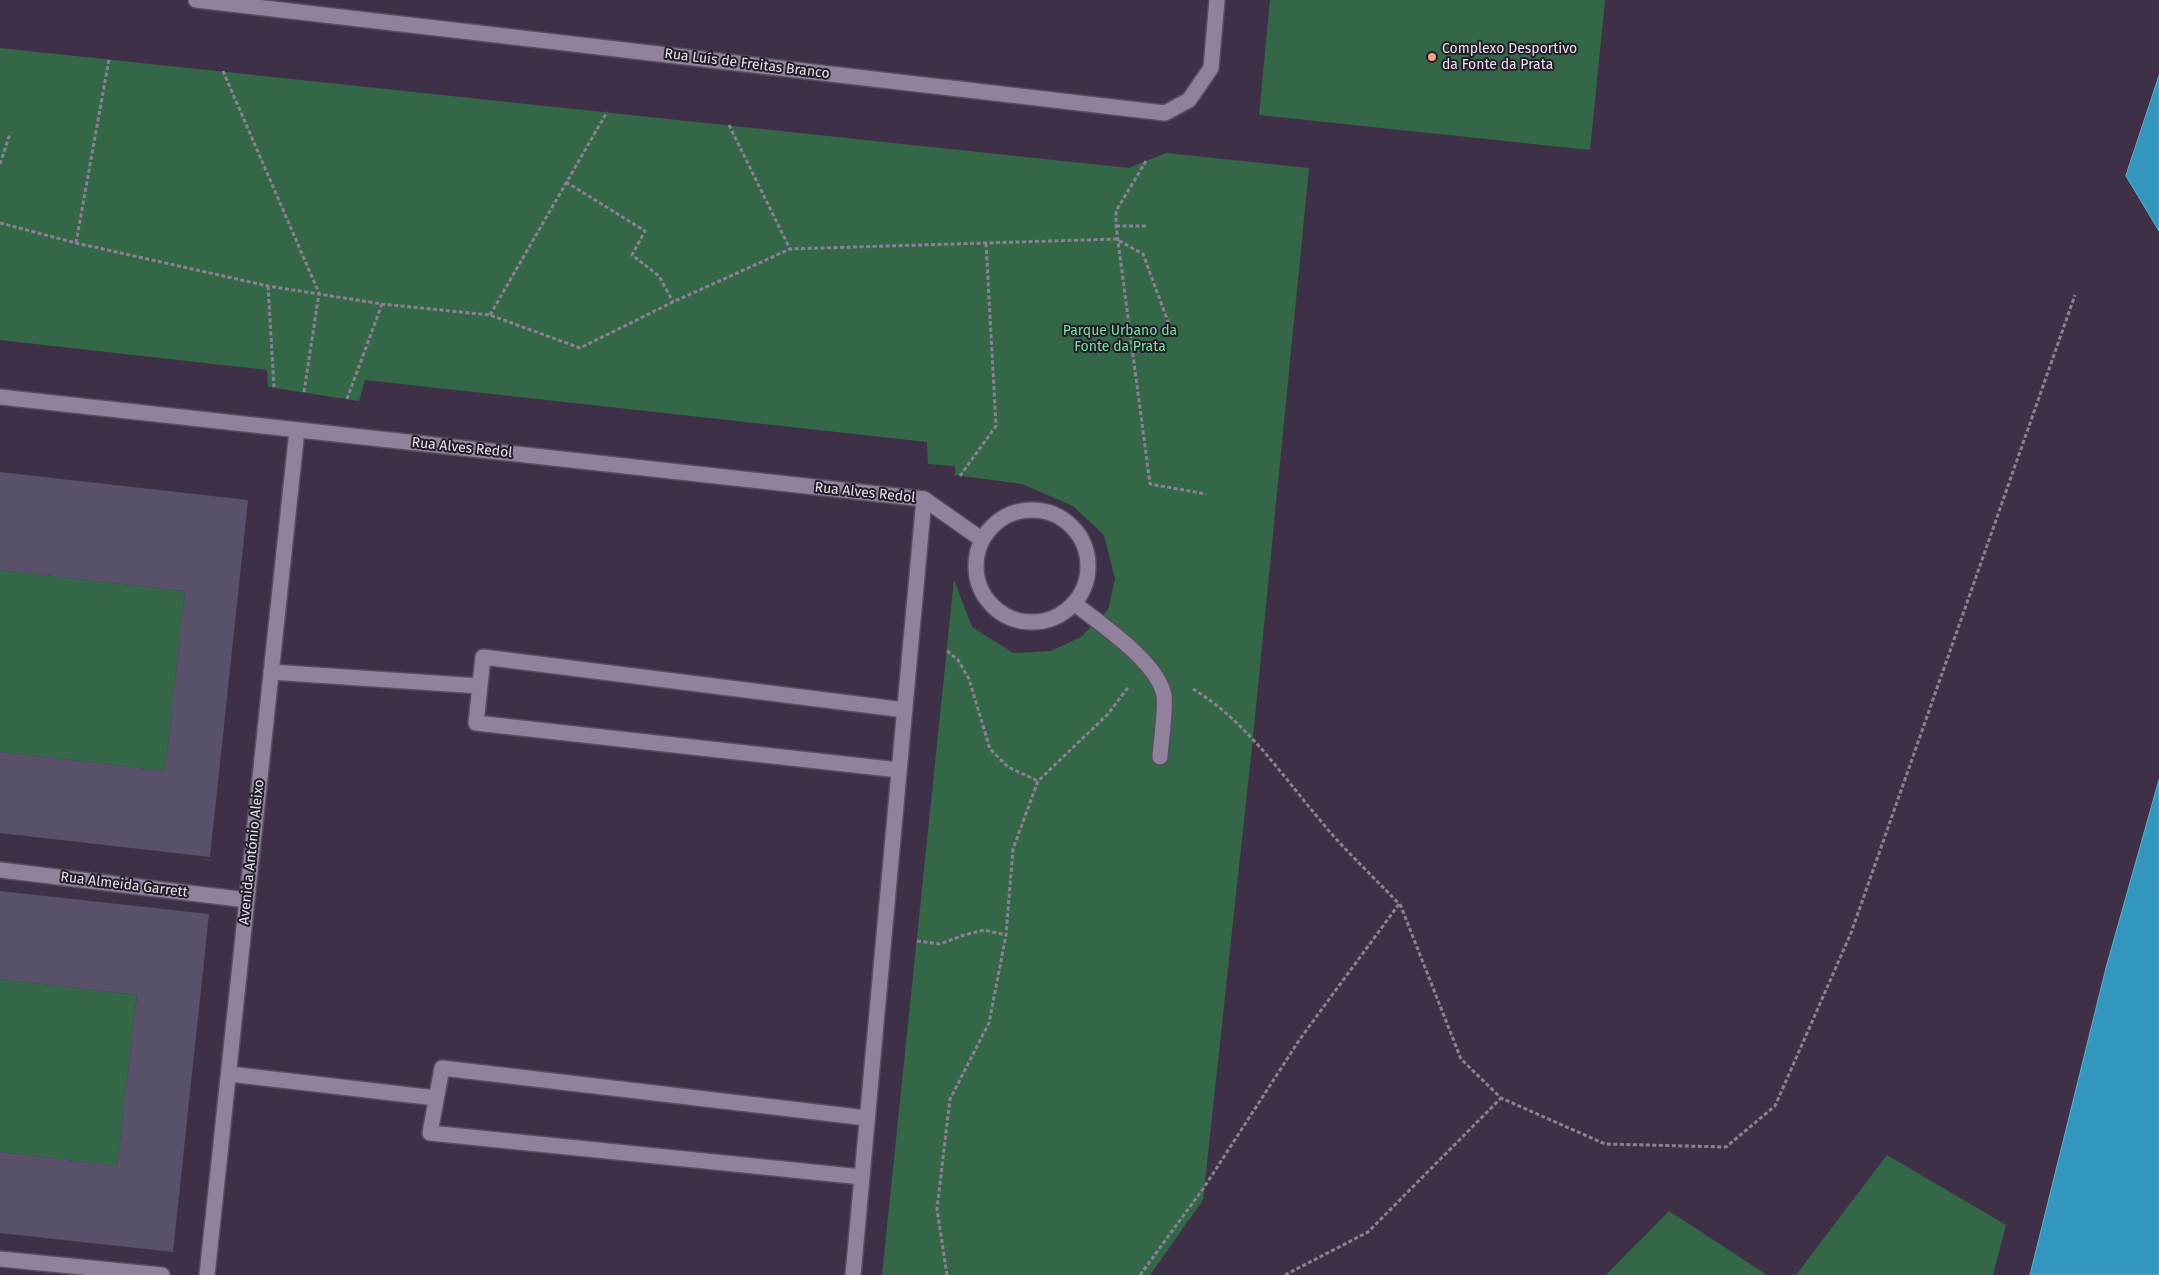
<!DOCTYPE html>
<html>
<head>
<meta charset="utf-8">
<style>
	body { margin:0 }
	canvas { display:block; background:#3e3147 }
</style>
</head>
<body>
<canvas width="2159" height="1275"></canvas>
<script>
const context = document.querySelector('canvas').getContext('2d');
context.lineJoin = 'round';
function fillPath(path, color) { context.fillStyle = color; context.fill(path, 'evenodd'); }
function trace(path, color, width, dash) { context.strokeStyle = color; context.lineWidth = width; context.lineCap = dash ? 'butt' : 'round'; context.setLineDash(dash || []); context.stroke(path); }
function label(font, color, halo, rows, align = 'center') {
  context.font = font + ' "Fira Sans",sans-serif'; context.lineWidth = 4; context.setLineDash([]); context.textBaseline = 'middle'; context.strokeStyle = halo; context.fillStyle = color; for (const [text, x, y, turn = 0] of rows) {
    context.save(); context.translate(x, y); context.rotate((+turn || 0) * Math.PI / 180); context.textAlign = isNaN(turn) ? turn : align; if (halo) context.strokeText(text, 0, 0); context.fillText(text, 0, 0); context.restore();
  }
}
const green = new Path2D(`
	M1270 0H1605L1590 150 1259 115Z
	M0 48 1129 168 1166 153 1309 168 1253 737 1203 1200 1150 1275H882L954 580 972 627 1013 653 1051 651 1081 637 1108 610 1115 579 1104 535 1073 506 1022 484 955 475V466L928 464 927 442 365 380 359 401 268 387 267 370 0 340Z
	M0 570 185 591 165 771 0 752Z
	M0 979 137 995 117 1166 0 1152Z
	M1887 1155 2006 1225 1993 1275H1796Z
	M1669 1211 1767 1275H1606Z`);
const water = new Path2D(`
	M2159 76V231L2126 176Z
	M2159 780V1275H2030L2106 968Z`);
const building = new Path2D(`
	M0 472 248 500 210 857 0 833V752L165 771 185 591 0 570Z
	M0 891 209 914 173 1252 0 1233V1152L117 1166 137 995 0 979Z`);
const path = new Path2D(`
	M223 71 319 293 304 392
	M729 125 790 249
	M1146 161 1116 211V226L1150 484 1206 494
	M0 164 10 134
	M566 182 645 231 632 255 659 276 673 302
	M0 223 76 243 268 286 382 304 490 315 580 348 673 302 790 249 1116 239 1143 254 1170 327
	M1116 226H1147
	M76 243 109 59
	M268 286 274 387
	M490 315 607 112
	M347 399 382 304
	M960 476 996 426 986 242
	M947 651 958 660 969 679 990 749 1008 767 1038 781
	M1400 904 1461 1059 1501 1098 1605 1144 1726 1147 1775 1106 1851 933 2075 295
	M917 941 940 944 964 935 984 930 1006 935
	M947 1275 937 1209 950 1099 989 1023 1006 935 1013 849 1038 781 1108 714 1129 686
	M1140 1275 1205 1186 1300 1039 1399 904C1373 876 1344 850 1320 820 1281 774 1246 721 1193 689
	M1285 1275 1368 1232 1501 1098`);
const lane = new Path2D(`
	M924 499 981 539
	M976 566a56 56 0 1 1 112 0a56 56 0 1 1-112 0Z
	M1074 603C1101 625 1157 661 1164 695 1166 710 1161 740 1160 757`);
const street = new Path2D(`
	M196 0 1165 113 1189 100 1211 68 1217 0
	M0 397 924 499 853 1275
	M271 672 479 686
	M899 770 476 723 483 657 905 710
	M0 870 247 900
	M229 1074 436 1098
	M862 1177 430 1133 442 1068 867 1118
	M0 1259 162 1275
	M207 1275 297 430`);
const markers = [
	[1432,57,5,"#f39f83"]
];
const poiNames = [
	["Complexo Desportivo",1442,49],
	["da Fonte da Prata",1442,65]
];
const streetNames = [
	["Rua Luís de Freitas Branco",747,64,7],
	["Rua Alves Redol",462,448,6],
	["Rua Alves Redol",865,493,6],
	["Avenida António Aleixo",252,852,-84],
	["Rua Almeida Garrett",124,885,7]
];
const parkNames = [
	["Parque Urbano da",1120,331],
	["Fonte da Prata",1120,347]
];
fillPath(green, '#346648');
fillPath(water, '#3396bf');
trace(water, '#6aadce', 1);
fillPath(building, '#595069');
trace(lane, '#584d60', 18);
trace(street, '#584d60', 18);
trace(path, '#8c8194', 3, [4, 2.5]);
trace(lane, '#91829c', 15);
trace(street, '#91829c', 15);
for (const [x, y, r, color] of markers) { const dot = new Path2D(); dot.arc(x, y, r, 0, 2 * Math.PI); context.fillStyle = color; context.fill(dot); trace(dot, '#211c26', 2); }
label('14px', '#ebe3f1', '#211c26', poiNames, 'left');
label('14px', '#ebe3f1', '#211c26', streetNames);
label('14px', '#75e3a2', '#211c26', parkNames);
</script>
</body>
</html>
